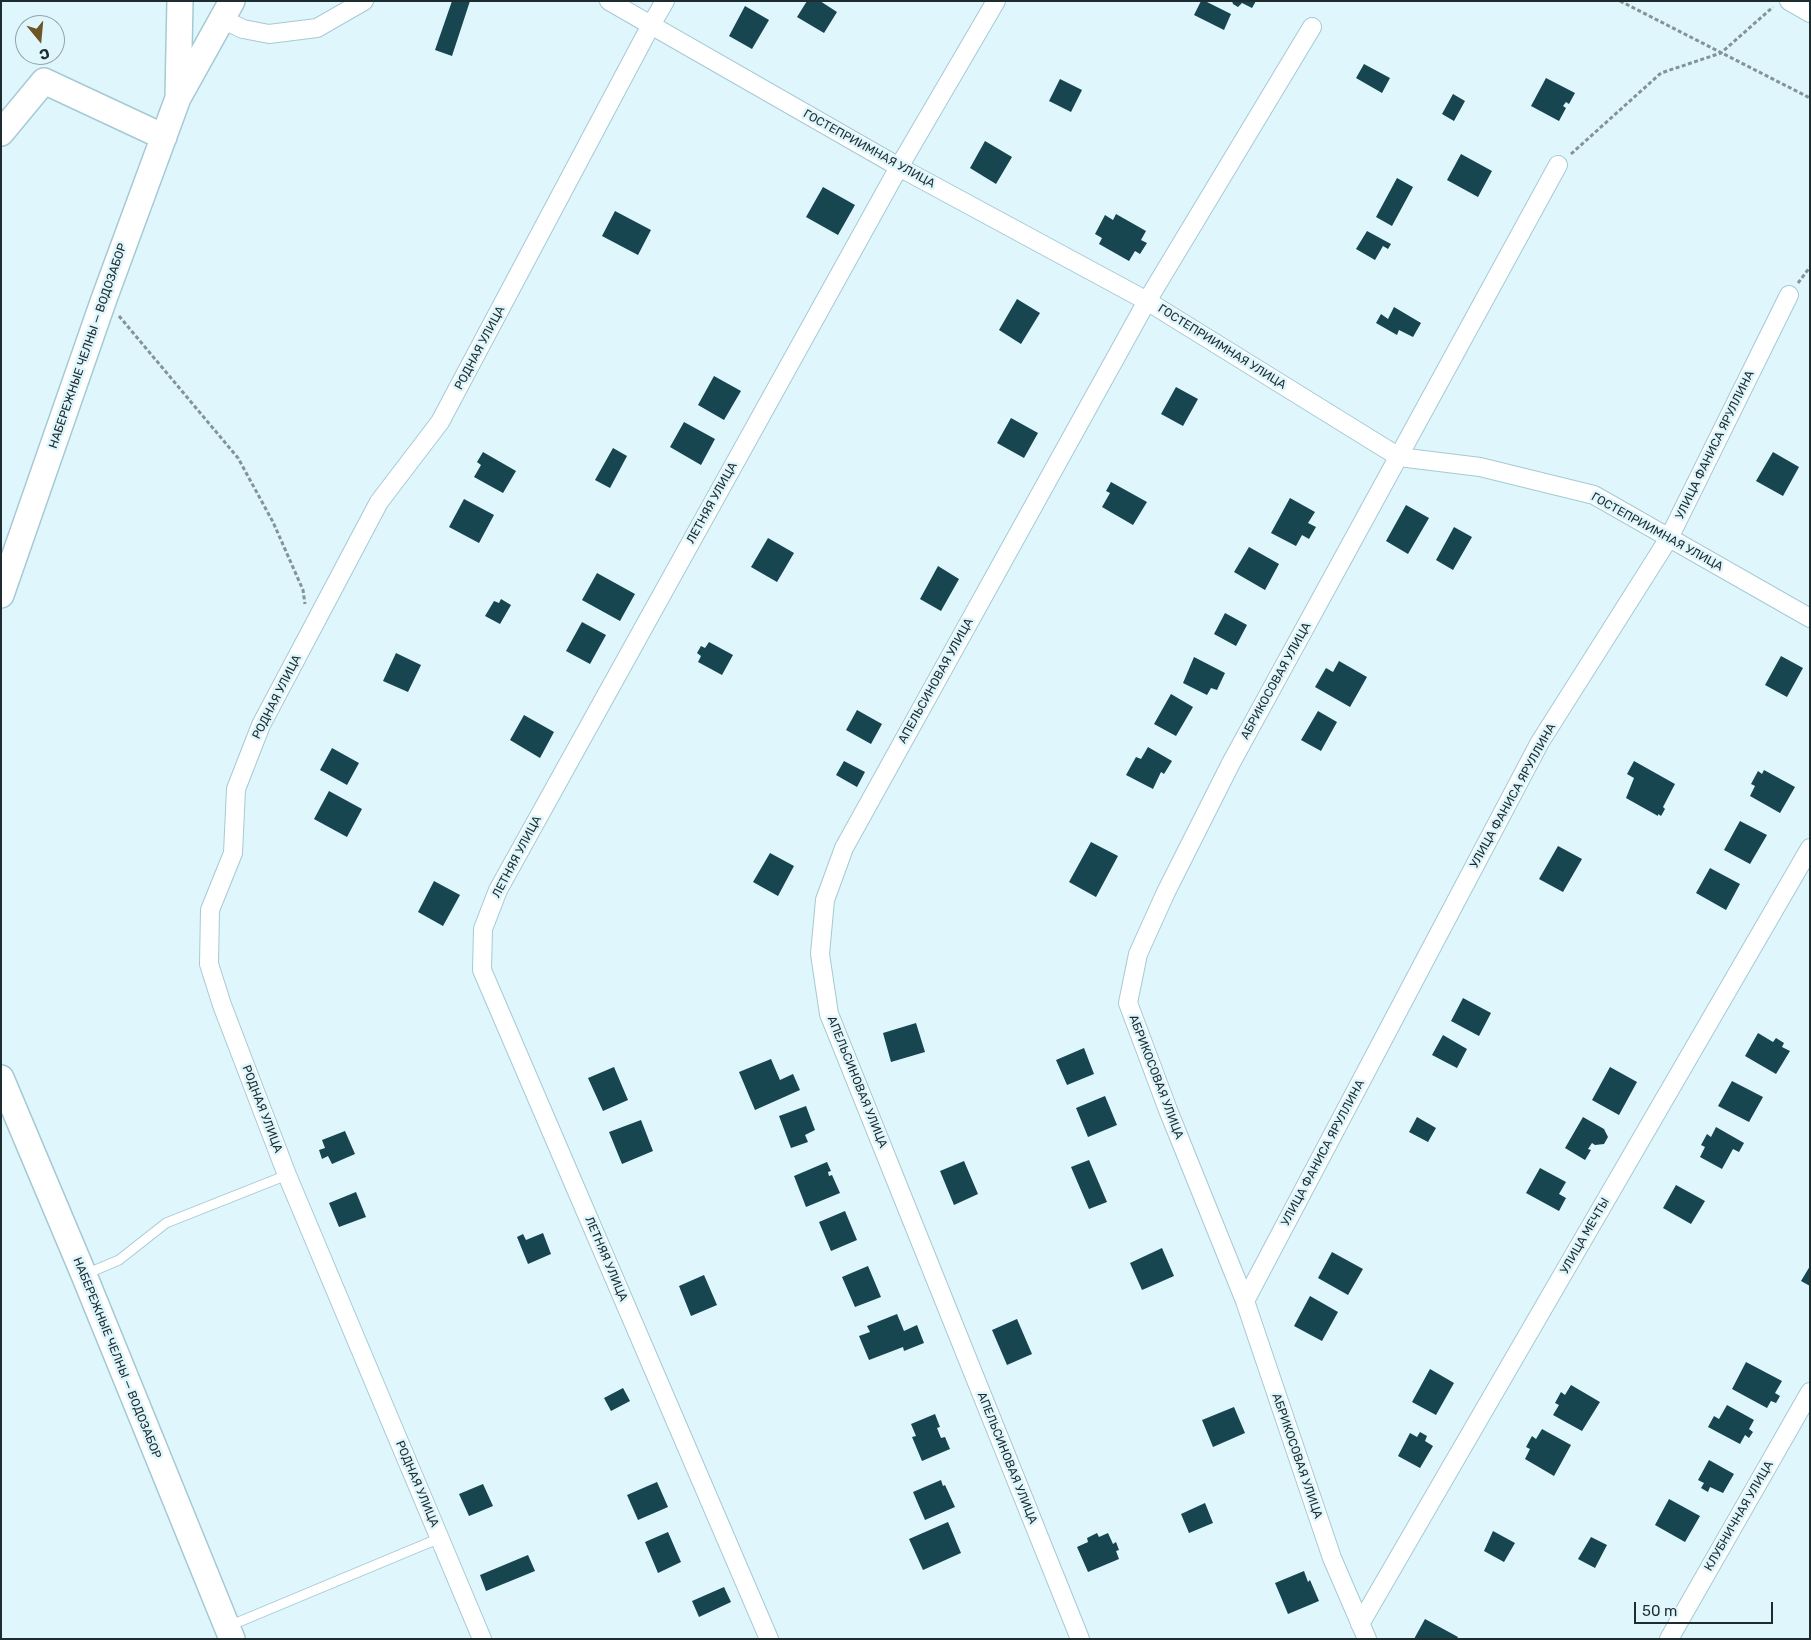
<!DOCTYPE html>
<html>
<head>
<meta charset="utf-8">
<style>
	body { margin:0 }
	#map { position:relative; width:1811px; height:1640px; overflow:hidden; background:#dff6fc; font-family:Rubik,sans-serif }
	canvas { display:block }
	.frame { position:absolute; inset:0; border:2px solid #1d2c2f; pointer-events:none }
	.north { position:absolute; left:15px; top:15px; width:50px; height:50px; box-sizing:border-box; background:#dff6fc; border:1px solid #91a5aa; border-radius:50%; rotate:163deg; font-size:14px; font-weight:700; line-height:20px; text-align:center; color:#1d2c2f }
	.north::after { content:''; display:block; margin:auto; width:18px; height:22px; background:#6b5625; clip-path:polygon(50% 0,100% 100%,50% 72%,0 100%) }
	.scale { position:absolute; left:1634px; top:1602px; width:139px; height:22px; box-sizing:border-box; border:2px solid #1d2c2f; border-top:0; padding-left:6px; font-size:15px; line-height:18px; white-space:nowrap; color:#1d2c2f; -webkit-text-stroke:4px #dff6fc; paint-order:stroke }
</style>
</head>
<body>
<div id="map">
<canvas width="1811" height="1640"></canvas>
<div class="frame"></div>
<div class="north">С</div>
<div class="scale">50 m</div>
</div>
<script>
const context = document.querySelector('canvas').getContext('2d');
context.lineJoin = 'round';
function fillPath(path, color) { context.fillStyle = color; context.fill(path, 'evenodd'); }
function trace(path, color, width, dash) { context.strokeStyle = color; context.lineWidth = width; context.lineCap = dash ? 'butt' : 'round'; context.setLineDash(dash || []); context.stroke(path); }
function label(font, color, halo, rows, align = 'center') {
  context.font = font + ' Rubik,sans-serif'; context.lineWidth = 5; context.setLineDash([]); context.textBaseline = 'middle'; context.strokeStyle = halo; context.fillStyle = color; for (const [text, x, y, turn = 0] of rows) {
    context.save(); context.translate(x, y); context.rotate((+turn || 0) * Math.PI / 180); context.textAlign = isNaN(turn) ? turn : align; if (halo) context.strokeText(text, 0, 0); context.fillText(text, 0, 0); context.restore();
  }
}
const building = new Path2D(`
	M452 1H470L452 56 435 50Z
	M807 1H820L837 12 824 33 797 17Z
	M1201 1H1205L1231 14 1224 30 1194 15Z
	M1232 1H1256L1252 8 1242 3 1238 7 1233 4Z
	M745 6 769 20 752 49 729 36Z
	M1364 64 1390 78 1382 93 1356 78Z
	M1546 78 1575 93 1569 104 1566 102 1563 106 1566 108 1559 121 1531 106Z
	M1060 79 1082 90 1071 112 1049 101Z
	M1453 94 1465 101 1454 121 1442 114Z
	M985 141 1012 157 996 184 970 168Z
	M1461 154 1492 171 1478 197 1447 180Z
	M1397 178 1413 187 1392 226 1376 217Z
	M823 187 855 205 838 235 806 217Z
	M615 211 651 230 638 255 602 236Z
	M1116 214 1146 231 1141 240 1147 243 1140 254 1135 251 1129 261 1099 244 1102 238 1095 234 1105 215 1113 220Z
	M1367 231 1391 244 1388 249 1383 246 1375 260 1356 249Z
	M1017 299 1040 313 1021 344 999 330Z
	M1394 307 1421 323 1413 337 1399 330 1397 335 1376 323 1381 314 1388 319Z
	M714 376 741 391 724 420 698 405Z
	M1176 387 1198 399 1183 426 1161 414Z
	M1011 418 1038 433 1024 458 997 443Z
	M684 422 715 439 701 465 670 447Z
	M613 448 627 456 610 488 595 480Z
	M483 452 516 471 503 493 474 477 481 465 477 462Z
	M1773 452 1799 467 1783 496 1756 481Z
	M1111 482 1147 502 1133 525 1102 507 1110 493 1106 491Z
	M1290 498 1315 512 1308 523 1316 527 1309 539 1302 535 1296 546 1271 533Z
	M464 499 494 515 479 543 449 527Z
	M1406 505 1429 518 1408 554 1386 541Z
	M1454 527 1472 537 1453 570 1436 560Z
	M768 538 794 553 777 582 751 567Z
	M1249 547 1279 564 1265 590 1234 572Z
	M938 566 959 579 941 611 920 599Z
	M597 573 635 594 620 621 582 600Z
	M501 599 511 605 500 624 485 616 494 601 499 603Z
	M1225 613 1247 625 1236 646 1214 634Z
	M582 622 606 635 590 664 566 651Z
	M709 642 733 655 722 675 698 662 701 656 697 653 701 646 705 648Z
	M396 653 421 665 408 692 383 681Z
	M1781 656 1803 668 1787 697 1765 685Z
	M1194 657 1225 673 1217 690 1211 688 1207 695 1183 683Z
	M1339 661 1367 677 1350 707 1315 687 1326 668 1333 672Z
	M1171 694 1193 707 1176 736 1154 724Z
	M857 710 882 724 871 744 846 730Z
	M1318 711 1337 722 1321 751 1301 740Z
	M524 715 554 732 540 758 510 740Z
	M1148 747 1172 761 1164 774 1161 772 1153 789 1126 775 1136 757 1141 759Z
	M332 748 359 763 347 785 320 770Z
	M844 761 865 772 857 787 836 775Z
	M1634 761 1675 784 1663 807 1665 809 1661 816 1658 814V816L1626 798 1634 778 1627 774Z
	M1764 770 1795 787 1780 813 1750 796 1755 786 1751 784 1758 771 1762 774Z
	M329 791 362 809 347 837 314 819Z
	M1740 821 1767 835 1750 864 1724 850Z
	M1091 842 1118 856 1096 897 1069 882Z
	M1558 846 1582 859 1563 892 1539 879Z
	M770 853 794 866 778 896 753 882Z
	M1710 868 1740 884 1726 910 1696 893Z
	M434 881 460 895 443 926 418 912Z
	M1463 998 1491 1013 1479 1036 1451 1021Z
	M916 1023 925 1052 891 1062 883 1033Z
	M1758 1033 1773 1042 1776 1038 1784 1043 1782 1047 1790 1051 1776 1074 1745 1056Z
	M1443 1035 1467 1049 1457 1068 1432 1055Z
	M1084 1048 1094 1074 1067 1085 1056 1060Z
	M771 1059 780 1080 793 1074 800 1090 755 1110 739 1072Z
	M614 1067 628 1100 603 1111 588 1078Z
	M1610 1067 1637 1082 1619 1115 1592 1100Z
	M1732 1081 1763 1097 1749 1122 1718 1106Z
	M1105 1096 1117 1125 1088 1137 1076 1108Z
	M806 1106 815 1130 805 1135 808 1142 791 1148 779 1116Z
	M1417 1117 1436 1128 1428 1142 1409 1132Z
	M1583 1117 1604 1129 1608 1137 1604 1144 1595 1145 1592 1143 1588 1149 1591 1150 1585 1160 1565 1148Z
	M641 1120 653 1151 622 1164 609 1132Z
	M1716 1127 1744 1143 1739 1152 1733 1149 1722 1169 1700 1157 1705 1147 1701 1145 1707 1134 1711 1137Z
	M345 1131 355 1154 332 1164 328 1156 322 1159 319 1150 325 1148 322 1140Z
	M1089 1160 1107 1202 1089 1209 1071 1167Z
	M964 1161 978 1194 954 1205 940 1171Z
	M827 1162 831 1171 828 1172 829 1176 832 1175 840 1193 806 1207 794 1176Z
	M1540 1168 1566 1182 1559 1194 1566 1198 1559 1211 1526 1193Z
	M1676 1185 1705 1201 1691 1224 1663 1208Z
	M356 1192 366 1217 339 1227 329 1203Z
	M845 1211 857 1240 831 1251 819 1222Z
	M543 1233 551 1254 528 1264 517 1237 523 1234 526 1240Z
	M1162 1248 1174 1276 1142 1290 1130 1263Z
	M1332 1252 1363 1269 1348 1295 1318 1278Z
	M868 1266 881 1297 855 1307 842 1277Z
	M1810 1266V1286L1801 1281Z
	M704 1275 717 1305 691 1316 679 1286Z
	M1310 1296 1338 1312 1322 1341 1294 1326Z
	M897 1314 904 1331 917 1325 924 1343 904 1351 903 1347 869 1360 859 1336 870 1332 867 1326Z
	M1017 1319 1032 1354 1007 1365 992 1330Z
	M1746 1362 1782 1381 1775 1393 1780 1396 1776 1403 1771 1401 1767 1408 1732 1389Z
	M1430 1369 1454 1383 1436 1415 1412 1402Z
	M1571 1385 1600 1402 1582 1431 1553 1415 1559 1405 1555 1403 1561 1392 1565 1395Z
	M623 1388 630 1401 611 1411 604 1398Z
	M1727 1405 1754 1420 1749 1429 1753 1432 1749 1438 1745 1435 1740 1444 1708 1427 1714 1416 1719 1419Z
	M1234 1407 1245 1433 1213 1447 1202 1420Z
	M935 1414 940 1427 937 1428 941 1438 945 1437 950 1449 922 1461 912 1437 916 1436 911 1424Z
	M1542 1429 1571 1445 1554 1476 1525 1459 1530 1449 1526 1447 1532 1436 1536 1439Z
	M1420 1432 1427 1436 1425 1441 1433 1446 1420 1468 1398 1456 1410 1433 1417 1437Z
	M1709 1460 1734 1474 1723 1493 1710 1487 1708 1492 1701 1488 1704 1483 1698 1480Z
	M941 1480 943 1486 945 1485 955 1507 925 1520 913 1492Z
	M657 1482 668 1507 638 1520 627 1495Z
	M483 1484 493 1506 469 1516 459 1494Z
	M1669 1499 1700 1516 1685 1542 1655 1525Z
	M1205 1503 1213 1523 1189 1533 1181 1514Z
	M948 1522 961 1553 923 1570 909 1539Z
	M1493 1531 1515 1543 1504 1562 1484 1551Z
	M668 1532 681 1562 658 1573 645 1542Z
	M1097 1533 1099 1537 1108 1533 1113 1544 1116 1542 1119 1550 1116 1551 1119 1559 1088 1572 1077 1547 1088 1542 1087 1538Z
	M1591 1537 1607 1545 1595 1568 1578 1559Z
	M528 1555 535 1571 486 1591 480 1575Z
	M1304 1571 1308 1582 1310 1580 1319 1601 1288 1614 1275 1583Z
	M724 1587 731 1602 699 1617 692 1601Z
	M1425 1619 1458 1637 1457 1639H1414Z`);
const path = new Path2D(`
	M1620 1 1810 98
	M1571 154 1661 73 1721 53 1773 7
	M1798 283 1810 267
	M119 316 238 458 273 522 303 590 305 604`);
const lane = new Path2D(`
	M86 1274 119 1260 166 1223 287 1175
	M229 1626 440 1538`);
const street = new Path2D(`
	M609 1 899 167 1147 301 1399 457 1480 467 1594 495 1810 618
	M1789 1 1810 13
	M222 19 243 29 269 34 317 28 364 1
	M1245 1301 1540 742 1669 538 1789 295
	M1360 1624 1810 848
	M482 1639 287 1175 222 1005 209 964 210 910 233 853 236 789 261 725 379 502 440 422 651 25 665 1
	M769 1639 482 970 483 929 498 890 899 167 996 1
	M1080 1639 829 1014 820 954 825 900 844 848 1147 301 1312 27
	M1367 1639 1332 1558 1245 1301 1168 1110 1128 1003 1138 954 1166 892 1231 763 1558 165
	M1669 1639 1810 1392`);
const secondary = new Path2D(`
	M178 96 180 1
	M1 133 44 81 164 137
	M1 595 104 299 178 98 232 1
	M1 1078 84 1275 232 1639`);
const streetNames = [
	["ГОСТЕПРИИМНАЯ УЛИЦА",869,149,29],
	["НАБЕРЕЖНЫЕ ЧЕЛНЫ — ВОДОЗАБОР",88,346,-71],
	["ГОСТЕПРИИМНАЯ УЛИЦА",1222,347,32],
	["РОДНАЯ УЛИЦА",480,348,-62],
	["УЛИЦА ФАНИСА ЯРУЛЛИНА",1715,445,-64],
	["ЛЕТНЯЯ УЛИЦА",712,503,-61],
	["ГОСТЕПРИИМНАЯ УЛИЦА",1657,532,29],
	["АПЕЛЬСИНОВАЯ УЛИЦА",936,681,-61],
	["АБРИКОСОВАЯ УЛИЦА",1276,681,-61],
	["РОДНАЯ УЛИЦА",277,697,-63],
	["УЛИЦА ФАНИСА ЯРУЛЛИНА",1513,796,-61],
	["ЛЕТНЯЯ УЛИЦА",517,857,-62],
	["АБРИКОСОВАЯ УЛИЦА",1156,1077,69],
	["АПЕЛЬСИНОВАЯ УЛИЦА",857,1082,68],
	["РОДНАЯ УЛИЦА",262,1109,69],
	["УЛИЦА ФАНИСА ЯРУЛЛИНА",1323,1153,-62],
	["УЛИЦА МЕЧТЫ",1585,1236,-60],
	["ЛЕТНЯЯ УЛИЦА",606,1259,67],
	["НАБЕРЕЖНЫЕ ЧЕЛНЫ — ВОДОЗАБОР",117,1358,68],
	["АБРИКОСОВАЯ УЛИЦА",1297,1456,71],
	["АПЕЛЬСИНОВАЯ УЛИЦА",1007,1458,68],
	["РОДНАЯ УЛИЦА",417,1484,67],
	["КЛУБНИЧНАЯ УЛИЦА",1739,1516,-60]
];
fillPath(building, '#174550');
trace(lane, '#a5cad4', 11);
trace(street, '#a5cad4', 20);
trace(secondary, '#a5cad4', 28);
trace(path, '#819498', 3, [4, 2.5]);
trace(lane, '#fff', 9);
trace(street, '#fff', 18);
trace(secondary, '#fff', 25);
label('12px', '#1d2c2f', '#dff6fc', streetNames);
</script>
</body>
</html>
